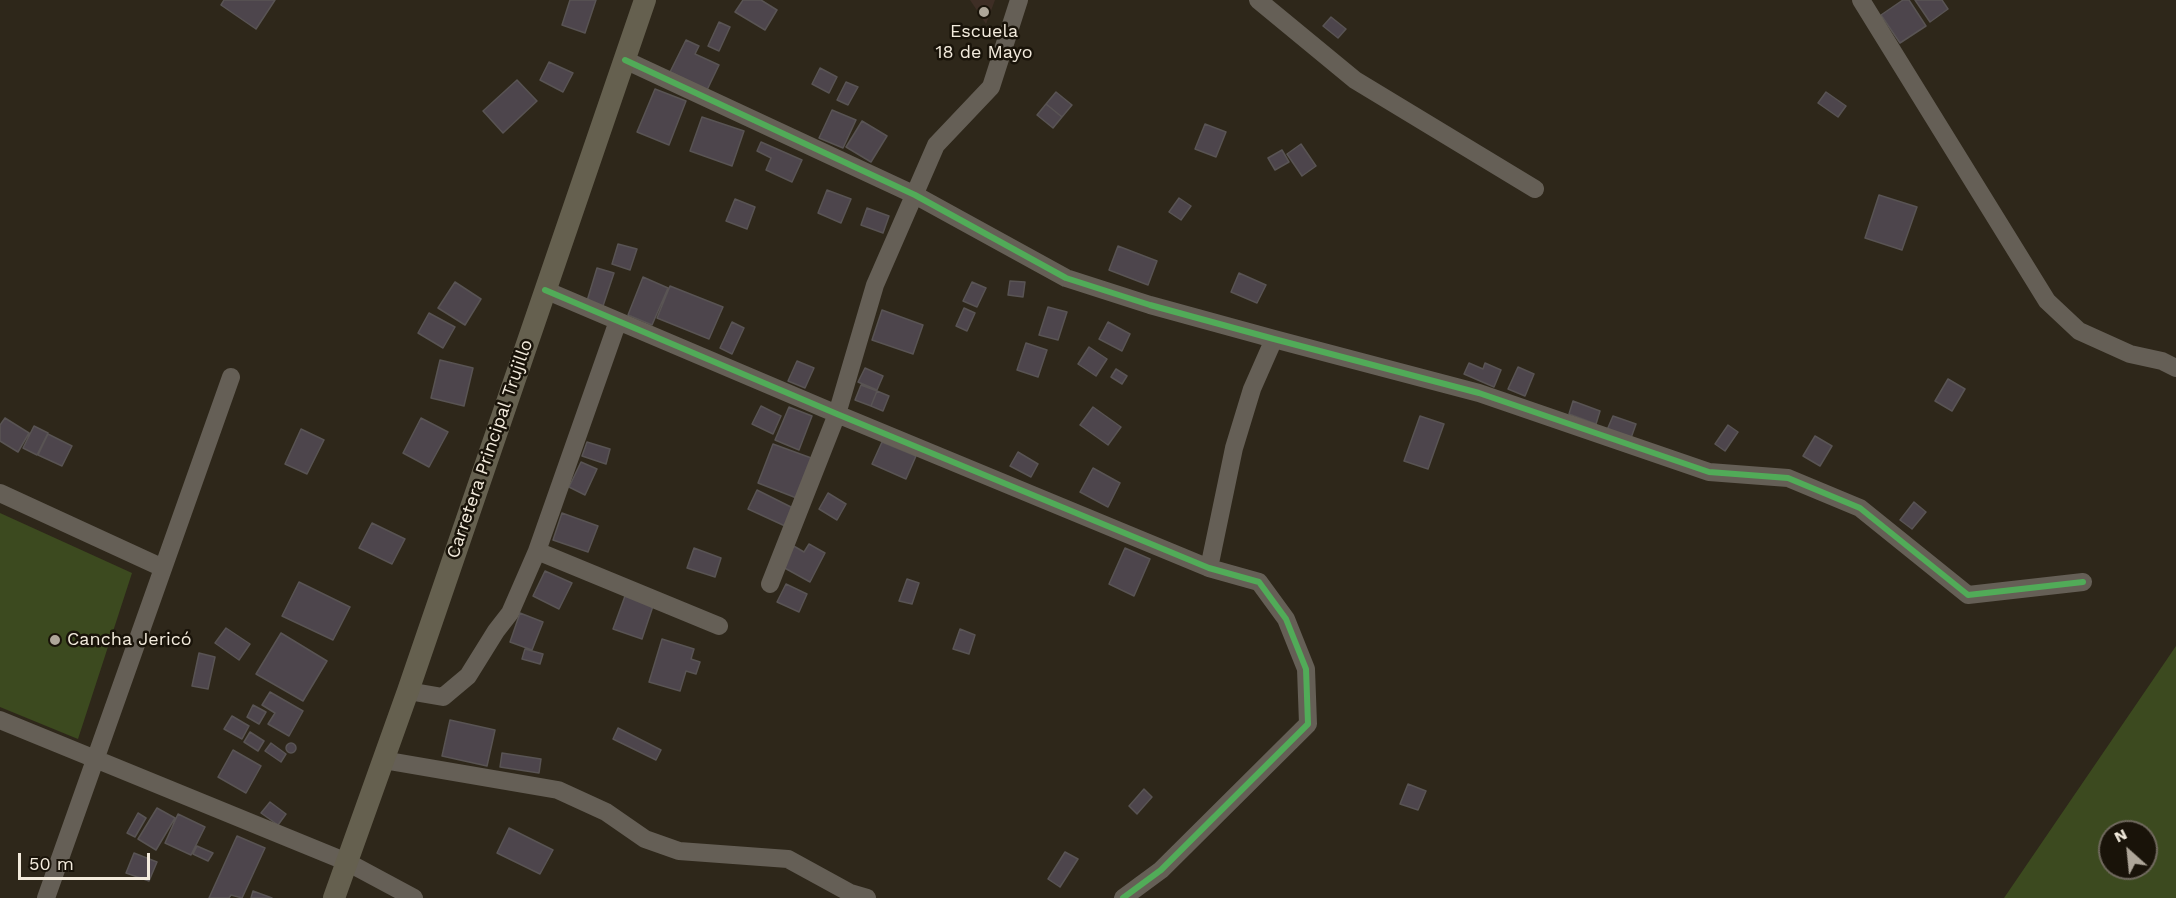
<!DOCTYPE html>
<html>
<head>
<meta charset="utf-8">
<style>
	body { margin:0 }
	#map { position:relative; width:2176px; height:898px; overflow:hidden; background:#2e271a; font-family:"Work Sans",sans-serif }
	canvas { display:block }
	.north { position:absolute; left:2098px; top:820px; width:60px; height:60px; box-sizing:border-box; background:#191309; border:2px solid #70695e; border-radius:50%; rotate:333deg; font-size:16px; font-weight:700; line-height:24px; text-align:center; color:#f3ebdd }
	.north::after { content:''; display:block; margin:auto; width:21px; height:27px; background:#aea699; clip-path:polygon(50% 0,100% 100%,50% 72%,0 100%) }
	.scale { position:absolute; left:18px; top:853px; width:132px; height:27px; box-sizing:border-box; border:3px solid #f3ebdd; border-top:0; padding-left:8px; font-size:18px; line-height:21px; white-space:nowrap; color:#f3ebdd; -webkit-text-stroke:4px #191309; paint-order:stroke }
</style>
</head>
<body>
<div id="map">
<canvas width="2176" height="898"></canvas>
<div class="north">N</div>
<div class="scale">50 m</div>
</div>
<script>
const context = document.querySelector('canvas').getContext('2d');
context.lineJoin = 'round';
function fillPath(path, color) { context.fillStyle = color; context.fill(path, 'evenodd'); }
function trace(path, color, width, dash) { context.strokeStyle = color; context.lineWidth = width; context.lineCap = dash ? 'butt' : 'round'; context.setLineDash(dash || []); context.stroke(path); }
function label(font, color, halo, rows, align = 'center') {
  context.font = font + ' "Work Sans",sans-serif'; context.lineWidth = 5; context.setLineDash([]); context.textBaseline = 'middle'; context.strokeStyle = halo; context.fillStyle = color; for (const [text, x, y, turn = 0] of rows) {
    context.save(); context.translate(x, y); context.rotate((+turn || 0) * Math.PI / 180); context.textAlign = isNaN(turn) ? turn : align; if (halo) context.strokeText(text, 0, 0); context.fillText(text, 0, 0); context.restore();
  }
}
const education = new Path2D(`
	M970 0H995L986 24Z`);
const green = new Path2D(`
	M0 513 132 573 78 739 0 707Z
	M2176 646V898H2004ZM2110 832H2146V868H2110Z`);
const building = new Path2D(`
	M224 0H275L256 29 221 5Z
	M570 0H596L585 33 562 25Z
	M743 0H761L777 10 765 30 735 12Z
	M1903 0H1909L1926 26 1900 43 1881 15Z
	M1915 0H1942L1948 9 1930 22Z
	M1331 17 1346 29 1338 38 1323 26Z
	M719 22 730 27 719 51 708 46Z
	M686 40 699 46 695 54 719 65 707 90 670 72Z
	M549 62 573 73 563 92 540 80Z
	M820 68 837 77 829 93 812 84Z
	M517 80 537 101 503 133 483 111Z
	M846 82 858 87 848 105 837 100Z
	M655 89 686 101 669 145 637 132Z
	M1056 92 1072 105 1062 117 1046 104Z
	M1826 92 1846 106 1838 117 1818 103Z
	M1046 104 1062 117 1053 128 1037 115Z
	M832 110 856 120 843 148 819 138Z
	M702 117 744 131 732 166 690 151Z
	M862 121 887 136 871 162 846 147Z
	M1205 124 1226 132 1216 157 1195 149Z
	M761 142 802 160 792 182 766 170 771 158 757 151Z
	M1301 144 1316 166 1302 176 1287 154Z
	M1282 150 1289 162 1275 170 1268 158Z
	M827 190 851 199 841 223 818 213Z
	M1879 195 1917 207 1902 250 1865 238Z
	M1179 198 1191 206 1181 220 1169 212Z
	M735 199 755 207 747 229 726 221Z
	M867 208 889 216 883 233 861 225Z
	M618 244 637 249 630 270 612 264Z
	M1118 246 1157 261 1148 285 1109 270Z
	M597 268 614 273 603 306 587 301Z
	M1239 273 1266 285 1257 303 1231 292Z
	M643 277 668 288 652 325 628 315Z
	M1010 281 1025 282 1023 297 1008 295Z
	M455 282 481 299 465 325 438 308Z
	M972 282 986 288 977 307 963 301Z
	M670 286 723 307 709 339 657 318Z
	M1048 307 1067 312 1058 340 1039 335Z
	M964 308 975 313 967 331 956 326Z
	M882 310 923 325 913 354 872 340Z
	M429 313 455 327 443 348 418 333Z
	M732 322 744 328 732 354 720 348Z
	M1108 322 1130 334 1122 351 1099 339Z
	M1026 343 1047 350 1038 377 1017 370Z
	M1089 347 1107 359 1096 376 1078 364Z
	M440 360 473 368 464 406 431 398Z
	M797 361 814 368 805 388 788 381Z
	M1469 363 1483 369 1485 363 1501 370 1494 387 1464 374Z
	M1518 367 1534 374 1525 396 1508 389Z
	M865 368 883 376 877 390 858 382Z
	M1116 369 1127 376 1122 384 1111 377Z
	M1948 379 1965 389 1952 411 1935 401Z
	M861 385 877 391 871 406 855 400Z
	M877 391 889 396 883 411 871 406Z
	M1573 401 1600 411 1596 424 1569 414Z
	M761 406 781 416 773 434 752 424Z
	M789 407 812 416 799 450 775 440Z
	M1093 407 1121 427 1108 445 1080 425Z
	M1420 416 1444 424 1428 469 1404 461Z
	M1613 416 1636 424 1631 438 1607 430Z
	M5 418 29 433 18 452 0 441V425Z
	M421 418 448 432 429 467 403 453Z
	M1728 425 1738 432 1725 451 1715 444Z
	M34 426 48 433 37 455 23 448Z
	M301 429 324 440 307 474 285 464Z
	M48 434 72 446 62 466 38 455Z
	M1815 436 1832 446 1820 466 1803 456Z
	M587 442 610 449 606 464 582 456Z
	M882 442 916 456 906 479 872 464Z
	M773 444 814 459 799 499 758 483Z
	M1018 452 1038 464 1031 477 1010 466Z
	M581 462 597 469 585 495 569 487Z
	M1093 468 1120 483 1108 507 1080 492Z
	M757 490 793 508 785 526 748 509Z
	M828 493 846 504 837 520 819 509Z
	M1914 502 1926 512 1912 529 1900 520Z
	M562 513 598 526 588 552 553 540Z
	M372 523 405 539 392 564 359 548Z
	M809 544 825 553 810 582 781 566 792 545 804 552Z
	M694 548 721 558 715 577 687 568Z
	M1125 548 1150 559 1134 596 1109 584Z
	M545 571 572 583 559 609 533 596Z
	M907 579 919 583 912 604 899 601Z
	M299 582 350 607 333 640 282 616Z
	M786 584 807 594 799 612 777 602Z
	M625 596 653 606 642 639 613 629Z
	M520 613 543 622 532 650 510 642Z
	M226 628 250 644 239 660 215 643Z
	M960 629 975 635 969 654 953 649Z
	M281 633 327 661 303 701 256 674Z
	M662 639 694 649 691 659 700 662 696 674 686 671 680 691 649 682Z
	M525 649 543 654 540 664 522 659Z
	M199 653 215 657 208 689 192 686Z
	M270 692 303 711 289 736 268 724 275 713 262 705Z
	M253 705 266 712 259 724 247 717Z
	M232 716 249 726 242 739 224 729Z
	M450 720 495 730 487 766 442 756Z
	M618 728 661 750 656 760 613 739Z
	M250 732 264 741 258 751 244 742Z
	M286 748a5 5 0 1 1 10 0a5 5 0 1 1-10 0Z
	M271 743 286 754 281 762 265 751Z
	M233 750 261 766 246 793 218 777Z
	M502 753 541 759 539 773 500 767Z
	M1408 784 1426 791 1418 810 1400 804Z
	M1144 789 1152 797 1137 814 1129 806Z
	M270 802 286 814 278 825 261 813Z
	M157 808 175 818 156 850 138 839Z
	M138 813 146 818 135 837 127 833Z
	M178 814 205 827 191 855 165 843Z
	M509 828 553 850 540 874 497 853Z
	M237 836 265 848 242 898 231 895 229 898H209Z
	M197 846 213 853 208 861 193 854Z
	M1065 852 1078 859 1060 887 1048 879Z
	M134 853 157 862 149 881 126 873Z
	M253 891 272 898H251Z`);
const minor = new Path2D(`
	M1258 0 1355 80 1535 189
	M1861 0 2047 301 2079 331 2130 354 2162 361 2176 368
	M625 60 915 195 1066 278 1150 305 1274 339 1479 393 1709 472 1788 478 1860 508 1968 595 2083 582
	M545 290 837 414 1209 568 1259 582 1286 619 1306 669 1308 724 1161 870 1123 898
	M0 493 163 568
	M537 551 618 321
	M1209 568 1234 448 1252 389 1274 339
	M770 584 837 414 875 285 936 145 991 87 1019 0
	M408 691 443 697 468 676 496 631 510 613 537 551 719 626
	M0 720 347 862 414 898
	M383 760 558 790 606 812 645 839 679 851 788 859 850 893 867 898
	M46 898 231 377`);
const major = new Path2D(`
	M334 898 408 691 645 0`);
const cycleway = new Path2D(`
	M625 60 915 195 1066 278 1150 305 1274 339 1479 393 1709 472 1788 478 1860 508 1968 595 2083 582
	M545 290 837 414 1209 568 1259 582 1286 619 1306 669 1308 724 1161 870 1123 898`);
const markers = [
	[984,12,6,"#aea699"],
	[55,640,6,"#aea699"]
];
const poiNames = [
	["Escuela",984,32],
	["18 de Mayo",984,53],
	["Cancha Jericó",67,640,"left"]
];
const streetNames = [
	["Carretera Principal Trujillo",490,449,-71]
];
fillPath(education, '#3e2e25');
fillPath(green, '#3c4a1f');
fillPath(building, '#4d454c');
trace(building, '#595454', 1.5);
trace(minor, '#655f56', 18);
trace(major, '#65604f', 22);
trace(cycleway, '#51ab58', 6);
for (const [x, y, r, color] of markers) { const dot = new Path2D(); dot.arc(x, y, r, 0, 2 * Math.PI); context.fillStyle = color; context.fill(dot); trace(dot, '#191309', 2); }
label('18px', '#f3ebdd', '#191309', poiNames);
label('18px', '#f3ebdd', '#191309', streetNames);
</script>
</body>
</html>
